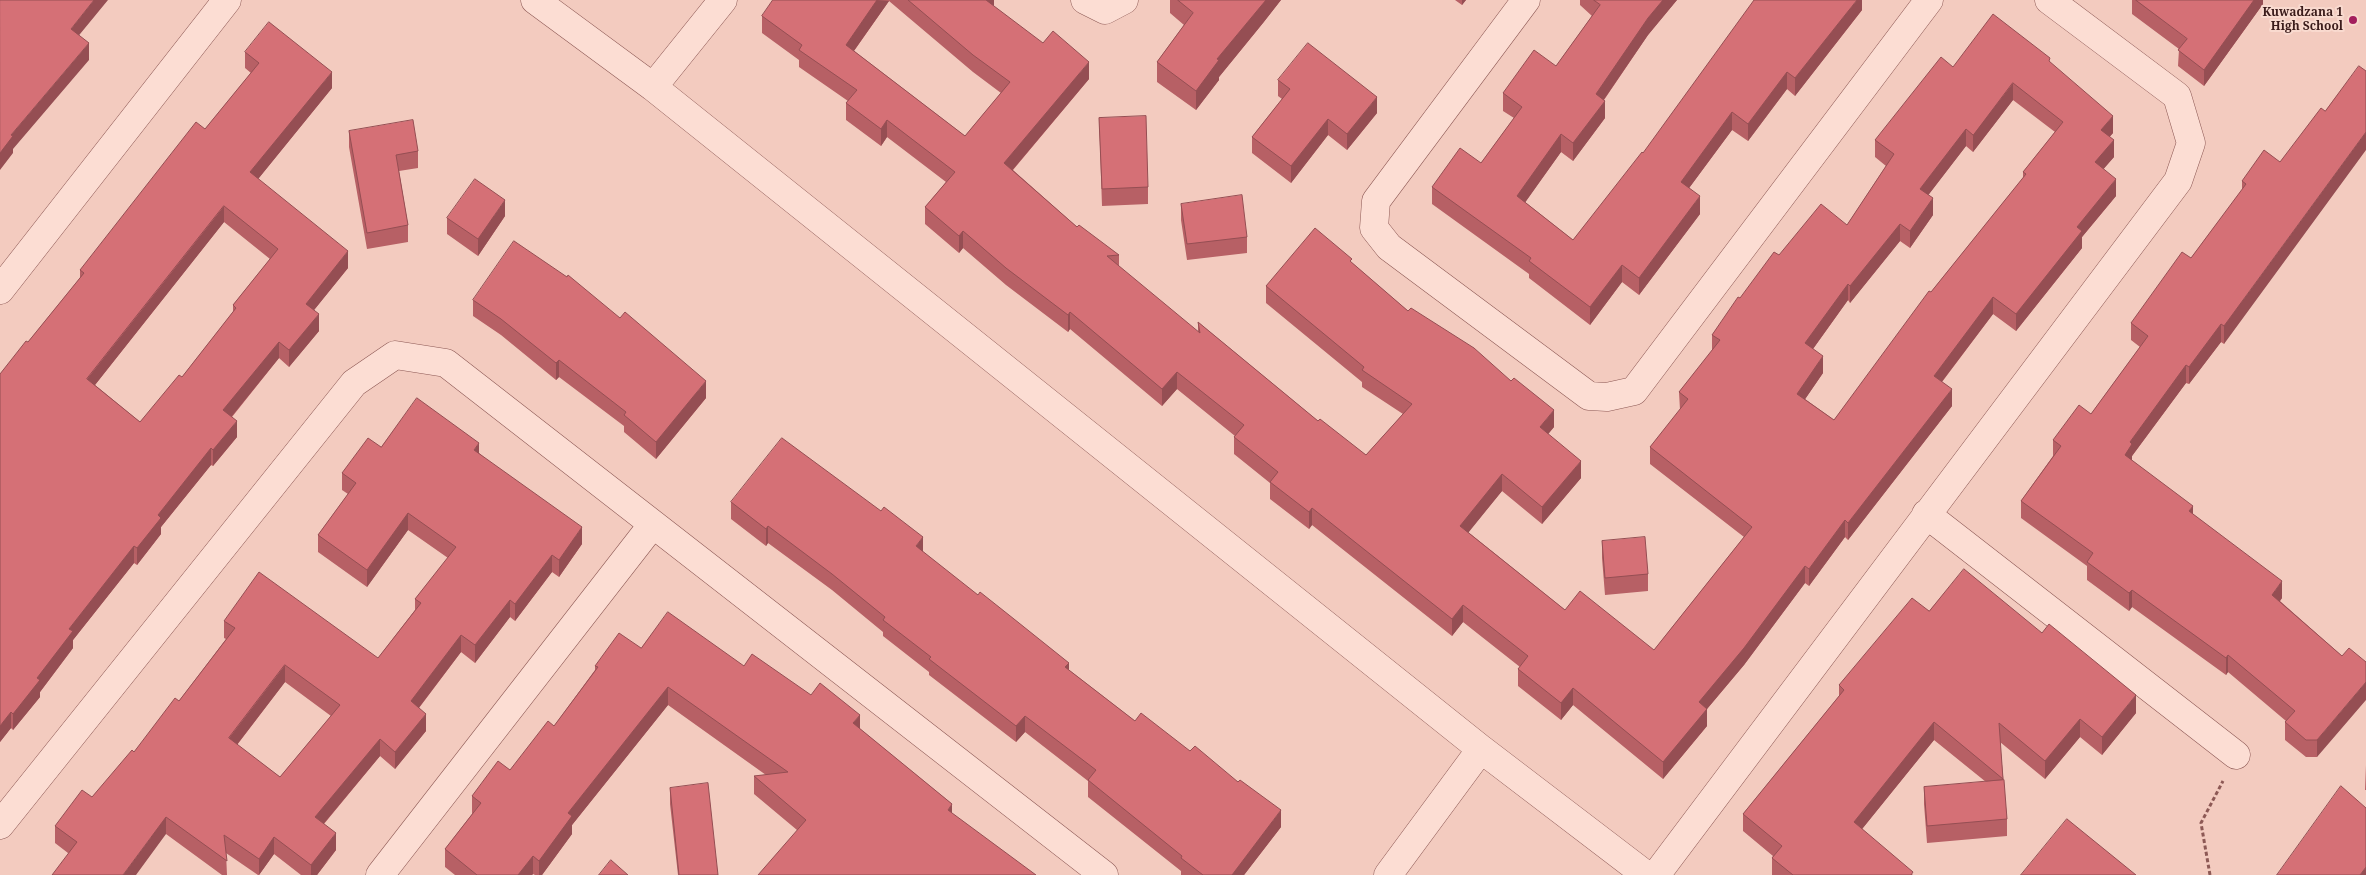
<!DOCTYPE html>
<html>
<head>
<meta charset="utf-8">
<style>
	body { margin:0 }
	canvas { display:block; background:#f3cbbf }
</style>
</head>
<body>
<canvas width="2366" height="875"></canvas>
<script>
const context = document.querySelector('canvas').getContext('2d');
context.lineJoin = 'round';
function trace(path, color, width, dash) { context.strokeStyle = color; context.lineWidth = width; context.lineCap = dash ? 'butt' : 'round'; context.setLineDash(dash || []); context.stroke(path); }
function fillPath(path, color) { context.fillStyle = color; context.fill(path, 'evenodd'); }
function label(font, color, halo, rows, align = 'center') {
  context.font = font + ' "Noto Serif",serif'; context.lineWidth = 4; context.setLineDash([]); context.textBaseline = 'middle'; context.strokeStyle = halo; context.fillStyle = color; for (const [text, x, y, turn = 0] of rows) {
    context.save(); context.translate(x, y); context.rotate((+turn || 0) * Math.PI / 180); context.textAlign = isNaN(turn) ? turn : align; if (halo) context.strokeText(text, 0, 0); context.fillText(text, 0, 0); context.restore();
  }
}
const path = new Path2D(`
	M2210 875 2201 823 2223 781`);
const minor = new Path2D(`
	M535 0 653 87 1481 749
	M1085 0 1105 10 1124 0
	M1526 0 1376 201 1374 228 1389 247 1589 396 1607 397 1634 391 1929 0
	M653 87 723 0
	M0 290 227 0
	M1926 514 2236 755
	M0 825 354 383 395 355 446 363 1104 875
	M380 875 653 524
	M1388 875 1481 749 1646 875
	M1656 875 2178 181 2191 143 2177 96 2049 0`);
const wall = new Path2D(`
	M773 0H994V5L993 6 1089 79 1013 170 1077 227 1119 255V267L1198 332V322L1318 421 1366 455 1403 414 1362 387V382L1266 303V286L1352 263 1408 311 1554 427 1548 434 1581 478 1542 524 1502 491 1468 532 1565 610 1654 650 1744 537 1650 464V447L1680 410 1679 392 1712 351V335L1740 298 1779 255 1847 225 1886 166 1875 157V140L1953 67 2050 62 2113 133 2109 137 2114 157 2103 169 2116 196 2082 237V248L2016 331 1993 314 1942 382 1952 406 1848 540 1845 537 1809 586 1805 583 1744 665 1707 709V726L1663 779 1573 705 1561 720 1518 686V669L1520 667 1463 622 1452 636 1312 525 1309 529 1270 499V483L1234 454V437L1235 436 1177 389 1162 406 1070 329 1068 332 1006 285 963 248 959 253 925 224V207L946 182 887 137 881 146 846 120V103L848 101 799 67V60L762 33V16ZM889 1 973 72 1001 93 965 136 854 51ZM2013 100 2055 132 2023 172V178L1931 292 1834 420 1805 399 1823 373 1813 349 1848 300 1850 303 1900 241 1910 248 1933 215 1928 195 1966 146 1973 152Z
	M1170 0H1281L1263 23 1219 77V80L1196 110 1157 82V62L1184 25 1170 13Z
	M1455 0H1466L1462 5Z
	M1580 0H1677L1648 35 1604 100 1605 118 1573 161 1561 152 1525 202 1573 240 1643 153 1862 0V10L1795 96 1787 89 1748 141 1732 130 1689 188 1700 214 1639 295 1622 282 1590 325 1529 278V274L1432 204V187L1481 163 1514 118 1503 111V93L1556 66 1592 16 1580 5Z
	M2132 0H2263V4L2204 86 2178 66 2179 49 2132 14Z
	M245 52 332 88 258 179 348 268 314 310 319 331 289 367 279 358 232 417 237 437 213 466 211 465 161 527V534L137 565 134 563 73 640V648L40 692V697L13 730 11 728 0 742 28 342 80 278V270L205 129 251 73 245 68ZM224 222 270 259 233 305V312L182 377 140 422 95 385Z
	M1278 80 1377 113 1347 150 1328 135 1291 183 1252 153V137L1282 99 1278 96Z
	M2325 111 2224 344 2221 342 2189 384 2186 383 2132 456V461L2193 514 2282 598 2280 601 2342 656 2317 757H2306L2285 740V722L2286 721 2228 672 2226 675 2132 607 2129 611 2087 580V566L2021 518V501L2053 456V440L2091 414 2140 347 2131 340V323L2191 258 2242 190V181L2280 162Z
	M1099 118 1148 187V204L1102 206Z
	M349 131 418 151V168L399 171 408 225V242L367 249 349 147Z
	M1181 204 1247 237V253L1187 260 1181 220Z
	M505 216 478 256 447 234V218Z
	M473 300 706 398 656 459 624 432V426L559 377 556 380 501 335 473 316Z
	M381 447 479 453 582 544 559 577 552 572 515 621 510 617 475 663 461 652 419 708 426 731 395 769 380 756 324 824 336 850 317 875H301L274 854 259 875H258L226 853 227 875H222L166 834 68 853 55 843V826L92 797 134 752 179 701 226 639 224 638V621L378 658 415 610V599L448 558 408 530 367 587 318 552V535L348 494 342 490V473ZM285 682 331 716 280 777 237 745Z
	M731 502 923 552 1069 670 1135 721 1281 827 1244 875H1181V871L1088 797V781L1025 732 1016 742 929 675V672L883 636V632L832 590 768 543 766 546 731 519Z
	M1602 541 1648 574V591L1605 595 1602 558Z
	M1929 611 2136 713 2102 755 2080 737 2045 779 2000 742 2007 819V836L1927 843 1924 804V787L1986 782 1934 740 1862 829 1913 875H1772V858L1773 856 1743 831V814L1839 696V685Z
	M641 648 744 666 860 729 952 804 797 830 754 794V776L766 775 668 705 572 825V834L542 875H535L533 874 532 875H455L445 867V849L472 814V796L510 770 554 726 595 670V666Z
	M2366 765V790H2365Z
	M670 788 718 875H678L670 804Z`);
const shadedWall = new Path2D(`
	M94 0H108L71 45V29Z
	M877 0 889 1 846 62V45Z
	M985 0H994V5L985 16Z
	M1266 0H1281L1263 23 1219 77V80L1196 110V91L1217 59Z
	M1462 0H1466L1462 5Z
	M1663 0H1677L1648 35 1596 111V94L1648 18Z
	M1857 0H1862V10L1795 96V78Z
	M2254 0H2263V4L2204 86V70Z
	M89 43V60L13 149V153L0 170V153L11 135Z
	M1089 62V79L1004 180V163Z
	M332 72V88L250 189V172Z
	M1787 72V89L1748 141V124Z
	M2013 83V100L1973 152V135Z
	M1377 97V113L1347 150V134Z
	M1605 101V118L1573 161V143Z
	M1732 112V130L1681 199V182Z
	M2113 116V133L2101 147V130Z
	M1328 119V135L1291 183V166Z
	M887 120V137L881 146V129Z
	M1966 129V146L1920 206V189Z
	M2366 132V150L2224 344V326Z
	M1561 134V152L1517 214V196Z
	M2114 140V157L2095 179V162Z
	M2116 179V196L2082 237V248L2016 331V314L2077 227Z
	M1700 196V214L1639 295V278Z
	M1933 198V215L1910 248V231Z
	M505 200V216L478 256V239Z
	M224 206V222L87 395V379Z
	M1900 224V241L1850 303V286Z
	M963 231V248L959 253V236Z
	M348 251V268L306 320V304Z
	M1622 265V282L1590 325V307Z
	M1848 284V300L1805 360V343Z
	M1993 297V314L1934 392V376Z
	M1070 312V329L1068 332V315Z
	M319 314V331L289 367V350Z
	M2221 324V342L2189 384V367Z
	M279 342V358L223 427V410Z
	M1823 356V373L1797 411V394Z
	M559 360V377L556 380V363Z
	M2186 365V383L2132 456V462L2125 455 2130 442Z
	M1177 372V389L1162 406V389Z
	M706 381V398L656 459V442Z
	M1952 389V406L1848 540V523Z
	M1554 410V427L1540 444V427Z
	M237 421V437L213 466V450Z
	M479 443V460L474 450Z
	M211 448V465L161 527V534L137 565V548L158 515Z
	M1581 461V478L1542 524V507Z
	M1502 474V491L1460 543V526Z
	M2193 506V523L2189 511Z
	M1312 508V525L1309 529V512Z
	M408 513V530L367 587V570Z
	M1845 520V537L1809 586V569Z
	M768 526V543L766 546V529Z
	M582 527V544L559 577V560Z
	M923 537V554L916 546Z
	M134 546V563L73 640V648L40 692V697L13 730V714L37 678 69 629Z
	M552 555V572L515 621V604Z
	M1805 566V583L1744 665 1707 709V726L1663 779V762L1699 702Z
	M2282 581V598L2272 612V595Z
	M2132 590V607L2129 611V593Z
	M510 600V617L475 663V645Z
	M1463 605V622L1452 636V619Z
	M461 635V652L411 718V701Z
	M2228 655V672L2226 675V658Z
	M1069 663V679L1065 667Z
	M285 665V682L229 755V738Z
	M2366 682V700L2317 757V740Z
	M668 687V705L572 825V834L542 875H539V861L568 813Z
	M1573 688V705L1561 720V703Z
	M2136 695V713L2102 755V737Z
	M11 712V728L0 742V726Z
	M426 714V731L395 769V752Z
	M860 715V733L853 723Z
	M1025 716V732L1016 742V726Z
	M2080 719V737L2045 779V761Z
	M1934 722V740L1854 839V822Z
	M380 739V756L315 834V817Z
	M952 804V822L948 810Z
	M1281 810V827L1244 875H1232Z
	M166 817V834L136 875H123Z
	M336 833V850L317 875H311V865Z
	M274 837V854L259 875V859Z
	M533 856V874L532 875H518Z
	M2366 867V875H2360Z`);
const building = new Path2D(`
	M0 0H94L71 29 89 43 11 135 13 136 0 153Z
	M773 0H877L846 45 965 136 1010 82 973 55 908 0H986L1043 43 1053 31 1089 62 1004 163 1077 227 1079 225 1119 255 1107 256 1200 333 1198 322 1318 421 1320 419 1366 455 1412 404 1362 370 1364 367 1266 286 1315 228 1352 259 1350 261 1408 311 1411 308 1474 348 1511 381 1514 378 1554 410 1540 427 1581 461 1542 507 1502 474 1460 526 1565 610 1580 591 1654 650 1752 527 1650 447 1688 399 1679 392 1720 340 1712 335 1738 297 1740 298 1774 252 1779 255 1821 204 1847 225 1894 154 1875 140 1941 57 1953 67 1993 14 2050 58 2049 61 2113 116 2101 130 2114 140 2095 162 2116 179 2077 227 2082 231 2016 314 1993 297 1934 376 1952 389 1848 523 1845 520 1809 569 1805 566 1744 648 1699 702 1707 709 1663 762 1573 688 1561 703 1518 669 1528 656 1463 605 1452 619 1312 508 1309 512 1270 482 1278 472 1234 437 1244 425 1177 372 1162 389 1070 312 1068 315 1006 268 963 231 959 236 925 207 955 172 887 120 881 129 846 103 857 90 799 50 802 45 762 16ZM2013 83 2063 122 2023 172 2026 174 1931 292 1929 291 1834 420 1797 394 1823 356 1805 343 1848 284 1850 286 1900 224 1910 231 1933 198 1920 189 1966 129 1973 135Z
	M1178 0H1266L1217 59 1219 60 1196 91 1157 62 1193 13Z
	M1594 0H1663L1648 18 1596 94 1605 101 1573 143 1561 134 1517 196 1573 240 1642 152 1643 153 1754 0H1857L1795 78 1787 72 1748 124 1732 112 1681 182 1700 196 1639 278 1622 265 1590 307 1529 261 1531 258 1432 187 1460 148 1481 163 1522 107 1503 93 1534 50 1556 66 1600 5Z
	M2136 0H2254L2204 70 2178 50 2187 39Z
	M269 22 332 72 250 172 348 251 306 304 319 314 289 350 279 342 223 410 237 421 213 450 211 448 158 515 161 518 137 548 134 546 69 629 73 631 37 678 40 680 13 714 11 712 0 726V374L26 341 28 342 84 273 80 270 196 122 205 129 259 63 245 52ZM224 206 278 249 233 305 236 308 182 377 179 375 140 422 87 379Z
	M1308 43 1377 97 1347 134 1328 119 1291 166 1252 137 1290 89 1278 80Z
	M2359 66 2366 71V132L2224 326 2221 324 2189 367 2186 365 2130 442 2132 444 2125 455 2193 506 2189 511 2282 581 2272 595 2342 656 2349 648 2366 662V682L2317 740H2306L2285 722 2295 711 2228 655 2226 658 2132 590 2129 593 2087 562 2093 553 2021 501 2061 446 2053 440 2079 405 2091 414 2148 336 2131 323 2182 252 2191 258 2246 184 2242 181 2264 150 2280 162 2321 108 2325 111Z
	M1146 116 1148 187 1102 189 1099 118Z
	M413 120 418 151 396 155 408 225 367 233 349 131Z
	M475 179 505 200 478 239 447 218Z
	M1242 195 1247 237 1187 244 1181 204Z
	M514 241 567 277 568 275 620 318 625 312 706 381 656 442 624 415 626 412 559 360 556 363 501 319 473 300Z
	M417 398 479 443 474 450 582 527 559 560 552 555 515 604 510 600 475 645 461 635 411 701 426 714 395 752 380 739 315 817 336 833 311 865 274 837 259 859 224 835 227 861 166 817 123 875H52L77 842 55 826 82 790 92 797 132 750 134 752 175 698 179 701 235 628 224 621 259 572 378 658 421 603 415 599 456 547 408 513 367 570 318 535 356 483 342 473 368 438 381 447ZM285 665 340 705 280 777 229 738Z
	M782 438 881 511 884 507 923 537 916 546 978 595 980 592 1014 619 1069 663 1065 667 1135 721 1141 713 1190 751 1195 746 1238 782 1240 780 1281 810 1232 875H1203L1181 858 1182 856 1088 780 1096 770 1025 716 1016 726 929 659 931 657 883 620 885 617 832 574 768 526 766 529 731 502Z
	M1645 537 1648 574 1605 578 1602 541Z
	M1964 569 2042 633 2049 624 2136 695 2102 737 2080 719 2045 761 1999 723 2003 779 1934 722 1854 822 1913 872 1911 875H1793L1772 858 1782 846 1743 814 1844 690 1839 685 1912 598 1929 611Z
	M668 612 744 666 752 654 811 695 820 683 860 715 853 723 952 804 948 810 1036 875H758L806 820 754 776 788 772 668 687 568 813 572 816 539 861 533 856 518 875H477L445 849 481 803 472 796 498 761 510 770 548 721 554 726 598 667 595 666 619 633 641 648Z
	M2004 780 2007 819 1927 826 1924 787Z
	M708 783 718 875H679L670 788Z
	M2341 786 2366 808V867L2360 875H2277Z
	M2067 819 2136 875H2021Z
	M611 860 628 875H599Z`);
const markers = [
	[2353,20,5,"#a31e5d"]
];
const poiNames = [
	["Kuwadzana 1",2343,13],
	["High School",2343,27]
];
trace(minor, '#8d5955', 29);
trace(path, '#8d5955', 3, [4, 2.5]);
trace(minor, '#fcddd3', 28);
fillPath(wall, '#b76065');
fillPath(shadedWall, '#954e53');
fillPath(building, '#d57076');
trace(building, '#954e53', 1);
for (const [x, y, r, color] of markers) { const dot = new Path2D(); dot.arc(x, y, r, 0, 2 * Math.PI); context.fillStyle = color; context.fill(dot); trace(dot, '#f9dacf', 2); }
label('bold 12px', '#3b1c1b', '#f9dacf', poiNames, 'right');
</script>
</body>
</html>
